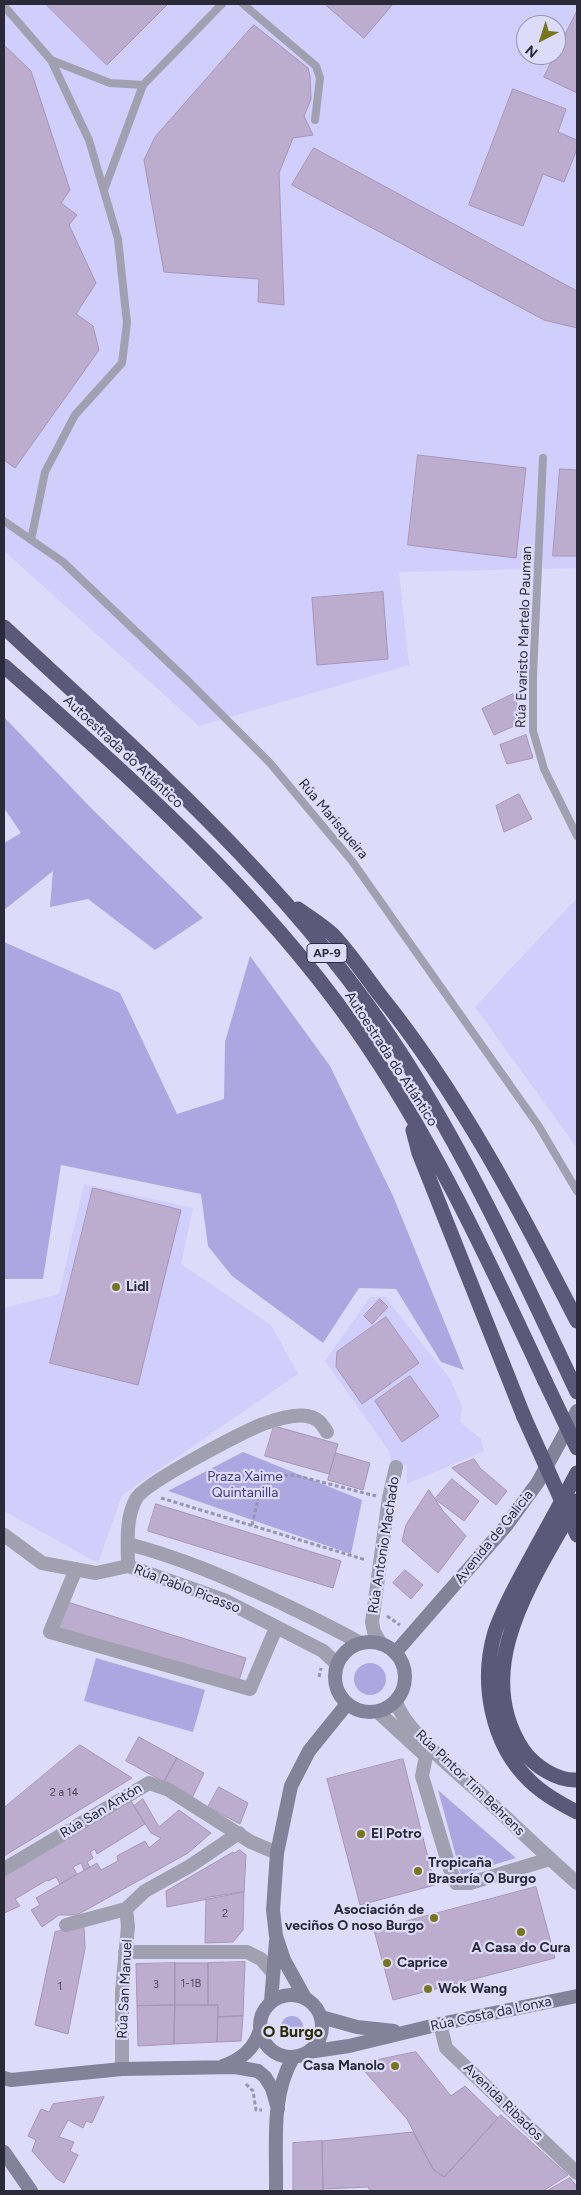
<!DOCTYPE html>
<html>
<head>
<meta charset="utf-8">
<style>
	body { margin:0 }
	#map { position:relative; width:581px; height:2195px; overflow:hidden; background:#dcdbf9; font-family:Figtree,sans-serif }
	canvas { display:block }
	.frame { position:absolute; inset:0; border:5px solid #2b2a38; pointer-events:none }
	.north { position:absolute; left:516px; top:15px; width:50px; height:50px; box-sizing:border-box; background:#dcdbf9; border:1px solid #9594ac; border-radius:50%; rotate:220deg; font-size:14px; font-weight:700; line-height:20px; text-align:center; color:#2b2a38 }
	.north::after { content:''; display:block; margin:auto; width:18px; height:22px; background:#79751a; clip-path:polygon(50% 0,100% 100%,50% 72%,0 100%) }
</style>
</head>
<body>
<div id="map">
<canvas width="581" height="2195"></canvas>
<div class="frame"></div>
<div class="north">N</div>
</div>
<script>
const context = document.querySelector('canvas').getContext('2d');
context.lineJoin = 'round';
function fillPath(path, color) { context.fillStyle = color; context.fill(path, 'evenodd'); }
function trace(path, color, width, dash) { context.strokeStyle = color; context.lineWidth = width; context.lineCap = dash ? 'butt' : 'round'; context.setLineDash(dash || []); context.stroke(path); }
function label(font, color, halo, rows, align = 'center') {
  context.font = font + ' Figtree,sans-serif'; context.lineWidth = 4.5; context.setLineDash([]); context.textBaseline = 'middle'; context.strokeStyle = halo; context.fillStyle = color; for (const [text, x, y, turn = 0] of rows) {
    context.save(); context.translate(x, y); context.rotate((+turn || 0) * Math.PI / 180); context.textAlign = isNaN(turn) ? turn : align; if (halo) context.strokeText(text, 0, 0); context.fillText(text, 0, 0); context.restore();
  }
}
const built = new Path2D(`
	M4 4H577V568L399 572 409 665 199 726 4 551ZM526 25H556V55H526Z
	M577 898V1144L575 1145 475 1007Z
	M84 1184 193 1208 181 1264 271 1325 298 1374 122 1495 98 1563 4 1511V1308L59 1294Z
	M370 1297H385L451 1380 462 1407 460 1422 481 1439 484 1451 407 1484V1466L391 1461 389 1451 325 1361Z`);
const green = new Path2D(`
	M4 717 90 807 203 918 155 950 88 899 50 907 53 871 4 910V843L21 833 4 808Z
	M4 942 120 993 177 1114 224 1099 225 1042 250 956 330 1066 393 1196 464 1370 441 1362 396 1289 359 1288 323 1343 232 1276 208 1246 201 1194 61 1165 43 1279H4Z
	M243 1452 362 1500 351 1554 168 1491Z
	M96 1658 205 1690 193 1732 84 1701Z
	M354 1679a16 16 0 1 1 32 0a16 16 0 1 1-32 0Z
	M438 1790 516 1858 461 1875Z
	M281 2027a11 11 0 1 1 22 0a11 11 0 1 1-22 0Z`);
const building = new Path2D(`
	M46 4H168L107 65Z
	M325 4H393L364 38Z
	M577 11V93L544 77Z
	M254 25 308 68 310 76 311 99 304 116 313 135 293 138 279 173 284 305 258 302 259 279 164 272 144 160 155 137Z
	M4 45 31 71 70 190 61 203 77 215 69 225 96 283 76 314 93 326 99 350 15 468 4 460Z
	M513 89 566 109 558 132 577 140V149L564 182 543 174 523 226 469 205Z
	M314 148 577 291V328L544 320 292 185Z
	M418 455 526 468 516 558 408 545Z
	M560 469 577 470V556H553Z
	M383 592 388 659 317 665 312 598Z
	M513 694 523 722 494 735 482 709Z
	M526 735 533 758 507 764 500 745Z
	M519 794 532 819 504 832 496 806Z
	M93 1188 181 1210 138 1385 50 1363Z
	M380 1299 388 1307 372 1324 364 1316Z
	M386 1317 419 1363 362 1404 336 1367 337 1352Z
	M410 1376 439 1416 402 1442 375 1401Z
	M274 1426 338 1444 329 1474 265 1456Z
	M336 1453 370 1463 363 1490 328 1480Z
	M474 1459 480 1468 507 1491 496 1505 452 1468Z
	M452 1479 479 1501 464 1521 435 1499Z
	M429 1490 443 1511 466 1536 438 1573 402 1541 406 1525Z
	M156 1504 341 1561 333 1588 148 1531Z
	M405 1570 423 1585 411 1599 393 1583Z
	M64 1601 246 1658 238 1684 56 1628Z
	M139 1737 177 1758 164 1782 126 1761Z
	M80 1745 132 1778 4 1856V1808Z
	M177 1758 204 1773 192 1798 164 1782Z
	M403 1759 435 1885 360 1905 327 1779Z
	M219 1787 248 1803 240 1824 208 1807Z
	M143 1799 159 1827 179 1810 211 1833 188 1853 77 1915H59L42 1927 31 1910 40 1905 36 1898 97 1863 101 1870 118 1861 117 1856 145 1841 149 1848 161 1838 151 1833 134 1806Z
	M131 1801 145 1824 97 1854 95 1849 90 1852 93 1858 87 1862 90 1867 84 1870 81 1863 73 1867 77 1874 60 1884 56 1877 48 1881 47 1880 15 1899 20 1906 4 1913V1877Z
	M240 1850 246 1855 244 1892 167 1907 166 1891 233 1852 234 1853Z
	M536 1887 555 1958 393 2000 374 1930Z
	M244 1892 243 1930 233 1942 205 1943 206 1898Z
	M84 1927 85 1949 68 2034 35 2025 55 1932Z
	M245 1962 243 2016 218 2017V2005H208V1963Z
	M175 1963V2005L137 2006 136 1964Z
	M175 1963H208V2005H175Z
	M175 2005 174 2044 138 2046 137 2006Z
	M175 2005H218L217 2042 174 2044Z
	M243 2016 241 2041 217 2042 218 2017Z
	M416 2052 451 2096 465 2086 498 2118 444 2177 433 2169 407 2119 358 2064Z
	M104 2097 92 2123 86 2121 83 2128 68 2120 59 2137 74 2142 70 2151 78 2155 64 2183 56 2178 32 2151 36 2140 28 2136 41 2109 49 2112 53 2104Z
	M501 2115 568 2175 543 2191H370L368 2187 323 2189 322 2141 413 2132 433 2169 444 2177Z
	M322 2141 323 2191H293V2143Z
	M570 2178 577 2187V2191H547Z`);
const path = new Path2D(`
	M161 1498 366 1560
	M252 1525 260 1490 277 1476 294 1475 376 1496
	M387 1616 400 1625
	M319 1677 321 1668
	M246 2084 253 2091 256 2110H262`);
const service = new Path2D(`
	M243 4 316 66 320 78 315 120
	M4 6 51 60 89 140 118 239 127 323 122 363 75 415 45 472 31 540
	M51 60 110 83 143 85
	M104 190 143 85 222 4
	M543 458 533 675V731L544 769 577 836
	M4 521 63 562 189 682 270 763 352 861 538 1125 577 1191`);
const minor = new Path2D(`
	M4 1535 42 1563 96 1573 128 1566 224 1600 323 1651 337 1664
	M128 1544C179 1557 227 1578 275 1600 304 1614 332 1627 360 1643
	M128 1566C128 1544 125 1519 136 1499 144 1483 243 1432 263 1424 277 1419 293 1414 307 1416 318 1418 321 1423 327 1432
	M76 1569 50 1632 250 1689 276 1628
	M381 1644 374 1632 372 1622 389 1498 396 1467
	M396 1701C403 1729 459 1774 481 1794 513 1824 544 1854 577 1883
	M378 1712 426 1756 422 1776 450 1869 456 1883H470L550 1859
	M4 1869 149 1783 169 1790 251 1842 277 1853
	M66 1925 126 1909
	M125 1952H247L261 1959 273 1973
	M440 2024 446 2048 577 2173
	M122 2069V1992L128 1926 126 1909 145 1891 190 1866 239 1833`);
const secondary = new Path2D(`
	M335 1677a35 35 0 1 1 70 0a35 35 0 1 1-70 0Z
	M395 1653 506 1526 538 1482 577 1411
	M260 2026a31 31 0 1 1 62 0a31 31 0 1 1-62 0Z
	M305 1998 284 1960 276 1936 273 1910 277 1853 291 1786 309 1751 347 1704
	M271 2001 276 1941
	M321 2017 357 2027 394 2031
	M308 2052 349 2046 440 2024 577 1996
	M223 2066C242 2059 254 2049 260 2030
	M4 2078 11 2080 122 2069 235 2067 258 2071 265 2077 272 2088 278 2109
	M4 2152 31 2191
	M276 2191C277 2148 270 2096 293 2058`);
const motorway = new Path2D(`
	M4 627C145 759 294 888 400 1052 469 1159 523 1277 577 1392
	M4 666C129 776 256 888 353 1025 431 1135 488 1259 545 1381
	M298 909C309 917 322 925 332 934 349 952 364 974 379 994 459 1093 519 1208 577 1321
	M413 1130 419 1153 524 1417
	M577 1473C561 1503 544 1533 528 1563 516 1585 503 1608 495 1632 480 1682 491 1744 530 1781 542 1793 561 1804 577 1812
	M577 1501C537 1574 468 1667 523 1750 534 1766 557 1781 577 1780`);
const motorwayBridge = new Path2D(`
	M545 1381 577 1448
	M524 1417 577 1535`);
const markers = [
	[116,1287,5,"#79751a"],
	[361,1834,5,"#79751a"],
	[418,1871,5,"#79751a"],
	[434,1918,5,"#79751a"],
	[521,1932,5,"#79751a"],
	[387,1963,5,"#79751a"],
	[428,1989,5,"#79751a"],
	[395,2066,5,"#79751a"]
];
const numberNames = [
	["2 a 14",64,1793],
	["2",225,1914],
	["1-1B",191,1984],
	["3",156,1985],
	["1",60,1987]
];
const shields = [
	[327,953,40]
];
const shieldNames = [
	["AP-9",327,953]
];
const streetNames = [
	["Rúa Evaristo Martelo Pauman",524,637,-88],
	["Autoestrada do Atlántico",123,752,43],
	["Rúa Marisqueira",333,819,50],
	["Autoestrada do Atlántico",391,1059,57],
	["Avenida de Galicia",494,1537,-51],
	["Rúa Antonio Machado",384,1545,-81],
	["Rúa Pablo Picasso",187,1589,21],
	["Rúa Pintor Tim Behrens",470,1783,44],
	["Rúa San Antón",101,1811,-31],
	["Rúa San Manuel",125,1989,-87],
	["Rúa Costa da Lonxa",491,2014,-12],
	["Avenida Ribados",503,2102,44]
];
const poiNames = [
	["Lidl",126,1287],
	["El Potro",371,1834],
	["Tropicaña",428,1863],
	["Brasería O Burgo",428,1879],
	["Asociación de",424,1910,"right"],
	["veciños O noso Burgo",424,1926,"right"],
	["A Casa do Cura",521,1948,"center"],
	["Caprice",397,1963],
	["Wok Wang",438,1989],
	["Casa Manolo",385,2066,"right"]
];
const parkNames = [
	["Praza Xaime",245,1477],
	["Quintanilla",245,1493]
];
const quarterNames = [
	["O Burgo",293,2032]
];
fillPath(built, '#d0cefb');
fillPath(green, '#aba8e1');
fillPath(building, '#bcacce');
trace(building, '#a695b7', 1);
trace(path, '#9796ad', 3, [4, 2.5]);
trace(service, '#a0a0b0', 8);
trace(minor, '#a0a0b0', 14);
trace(secondary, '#828299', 14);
trace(motorway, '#5b5979', 15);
trace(motorwayBridge, '#5b5979', 15);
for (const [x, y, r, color] of markers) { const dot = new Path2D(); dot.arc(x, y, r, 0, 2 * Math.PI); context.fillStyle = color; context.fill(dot); trace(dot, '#dcdbf9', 2); }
label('11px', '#4f4a5e', null, numberNames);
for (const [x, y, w] of shields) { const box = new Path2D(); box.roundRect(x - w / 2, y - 9.5, w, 19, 4); context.fillStyle = '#dcdbf9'; context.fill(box); trace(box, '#2b2a38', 1); }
label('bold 12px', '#2b2a38', null, shieldNames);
label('14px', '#2b2a38', '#dcdbf9', streetNames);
label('bold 14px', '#2b2a38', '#dcdbf9', poiNames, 'left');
label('14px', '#473a88', '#dcdbf9', parkNames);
label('bold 16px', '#2d2b01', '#dcdbf9', quarterNames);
</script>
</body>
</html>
